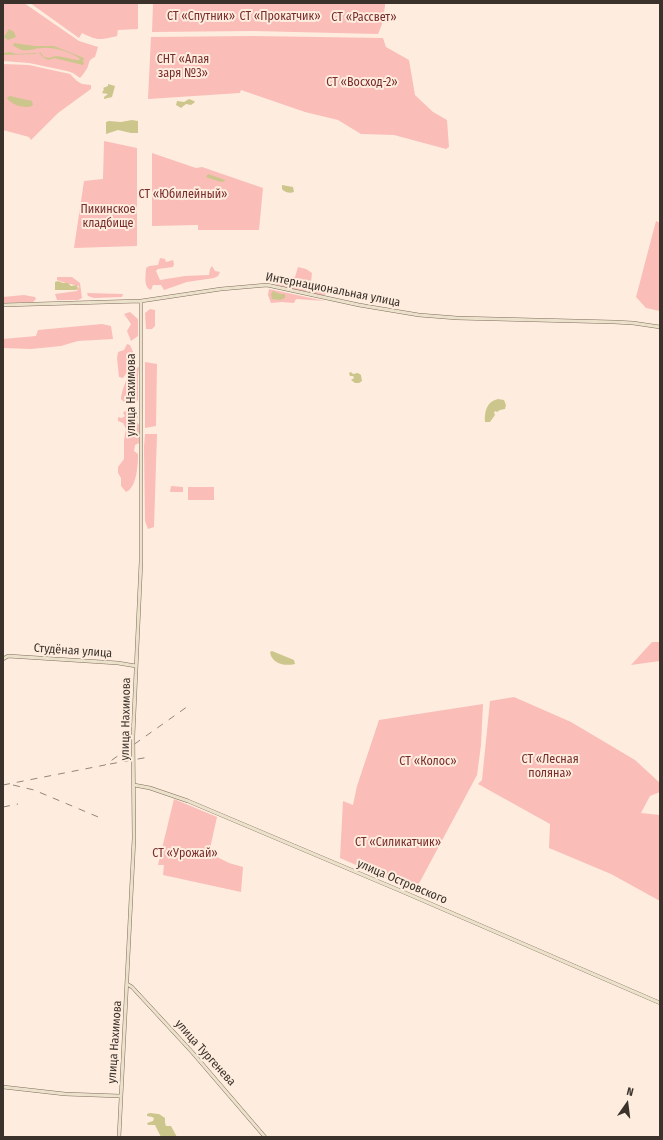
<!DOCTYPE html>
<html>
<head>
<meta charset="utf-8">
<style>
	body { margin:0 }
	#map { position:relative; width:663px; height:1140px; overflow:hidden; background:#feedde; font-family:"Fira Sans Condensed",sans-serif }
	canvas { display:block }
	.frame { position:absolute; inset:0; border:4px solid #3b322b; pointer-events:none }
	.north { position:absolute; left:607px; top:1084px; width:40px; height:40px; -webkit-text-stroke:3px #feedde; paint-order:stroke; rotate:14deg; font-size:11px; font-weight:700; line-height:16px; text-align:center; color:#3b322b }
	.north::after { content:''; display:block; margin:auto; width:14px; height:18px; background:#3b322b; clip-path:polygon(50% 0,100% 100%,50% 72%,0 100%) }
</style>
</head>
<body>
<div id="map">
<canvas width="663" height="1140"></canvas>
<div class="frame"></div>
<div class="north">N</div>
</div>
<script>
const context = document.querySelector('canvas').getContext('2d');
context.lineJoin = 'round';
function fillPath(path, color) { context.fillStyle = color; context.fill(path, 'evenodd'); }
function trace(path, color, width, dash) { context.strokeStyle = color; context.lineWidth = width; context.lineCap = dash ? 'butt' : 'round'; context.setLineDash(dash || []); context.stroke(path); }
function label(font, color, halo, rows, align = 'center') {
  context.font = font + ' "Fira Sans Condensed",sans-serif'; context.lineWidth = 4; context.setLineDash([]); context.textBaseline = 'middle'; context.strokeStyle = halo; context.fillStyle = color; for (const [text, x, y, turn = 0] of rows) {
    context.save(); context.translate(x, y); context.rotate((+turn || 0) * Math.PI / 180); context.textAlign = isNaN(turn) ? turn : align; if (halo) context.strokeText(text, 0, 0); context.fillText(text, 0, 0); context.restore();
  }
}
const green = new Path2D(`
	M3 3H24L79 41 98 47 95 57C87 60 90 65 86 70 84 73 82 76 80 78L73 73 67 71 29 63 3 61Z
	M30 3H138V29L118 30 117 36C100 40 98 41 82 33L79 38Z
	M153 3H385V6L382 24 378 34 253 31 152 32Z
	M252 36 383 38 386 47 409 60 415 95 433 112 447 120 449 147 446 149 394 135 361 134 338 120 305 112 241 90 240 93 148 99 151 37Z
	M3 64 29 65 70 74 77 81 82 84 91 85V89L58 113 31 140 29 137 3 130Z
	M104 141 137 148V246L74 248 84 181 103 179Z
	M152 153 196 168 202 167 263 188 259 230H198V225L152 226Z
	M656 221 660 223V311L646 308 636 297Z
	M160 258 165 259 166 262 173 260 174 264 173 267 158 269 156 271 160 280 185 276 209 275 210 269 212 266 215 271 220 272 218 276 214 278 187 282 164 290 161 285H153L151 290C143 287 146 275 146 268L149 266 158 265Z
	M298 267 306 269 312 273 311 282 308 285 305 293 274 284 278 277H295Z
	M57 277H72L80 283 82 298 78 300H57L55 294 77 291 79 286C71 284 64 283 57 280Z
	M323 285 324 290 328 293 322 296 308 293 311 286Z
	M269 289 325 301 296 299 294 303 282 302 271 303 268 295Z
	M87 293 123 294 122 297 94 298 88 296Z
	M24 295 35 297 36 299 33 302 3 303V297Z
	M150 309 155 310V326L152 329H146L145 313Z
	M130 312 138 319V336L131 341 127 331 131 324 124 314Z
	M102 324 111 326 113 339 78 341 61 346 31 349 3 348V339L36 336 38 330Z
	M127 344 130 345 134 354C129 362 129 371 123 378L119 377 117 358 118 352 124 350Z
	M145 362 157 364 156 426 145 428Z
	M138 367H139L138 376V400L136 403C130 404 125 404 121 399 121 393 126 379 130 374 133 371 136 371 138 367Z
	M125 411 129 412 131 416 136 415 138 417 136 421 139 425V443L135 445 134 451 138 454C138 464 137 488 126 492L121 486V478L118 473V467L124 459V440L126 429 123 423 118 421V417L122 418 125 416 123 413Z
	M145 434H157L154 527 148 529 145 521 144 447Z
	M171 486 183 487V492H170Z
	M188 487H214V500H188Z
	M652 642H660V661L631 665Z
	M514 697 571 722 635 760 660 783V792L650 796 641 813 660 815V901L611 874 549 848 550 824 478 784 482 780 490 701Z
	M483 704 481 745 477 775 415 891 340 858 343 801 353 805 357 786 379 720Z
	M174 799 217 817 209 853 229 863 243 867 241 892 163 875 164 865H158Z`);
const water = new Path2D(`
	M9 29 14 32 16 37 8 40 4 37Z
	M14 43 35 46H54L84 58 83 61 84 64 83 65 54 58C47 62 44 58 39 53L40 52 44 57 50 58C58 53 71 61 80 60L79 58C70 52 54 47 43 48 31 48 25 55 13 45Z
	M10 52 17 54 37 53 36 54 3 55V53Z
	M108 84 115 86 112 97 104 99V97L108 94 102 93 104 89 103 88 108 86Z
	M10 96 32 101 33 105C27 110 11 105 7 98L8 97Z
	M189 99 194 101 195 102 191 105 186 104 181 108 176 105 177 101 184 102Z
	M132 120 138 121V133H131L118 130 106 134V122L109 121 121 122Z
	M208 174 225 180V181L221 182 206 177Z
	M282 185 293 187 294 192C290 194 284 192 282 189Z
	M58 281 63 283H68L71 286 77 285 78 289 76 290H55V282Z
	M273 291 280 294H285V298L280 300 272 299 271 294Z
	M351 372 353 374 358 373 361 375 362 381 359 383H355L351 380 354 378 353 376H350L349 373Z
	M498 399 504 400 506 405 505 409 500 410 497 412 495 411 494 413 495 415 490 422H485C484 412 487 401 498 399Z
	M272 651 294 660 295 664C286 666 276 665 271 656L270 652Z
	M150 1113 159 1114 165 1118V1123L166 1126H171L177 1137H161L155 1125H148L147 1123 153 1121 154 1118 152 1117 147 1116V1114Z`);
const secondary = new Path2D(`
	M3 305 141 301 221 289 267 285 359 305 419 315 457 318 614 322 633 323 660 327
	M3 659 8 656 118 663 136 666
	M134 785 150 788 188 801 401 891 660 1003
	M127 984 132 987 192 1052 265 1137
	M3 1087 65 1094 120 1096
	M119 1137 134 838 133 736 141 561V301`);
const rail = new Path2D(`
	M110 764 149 757
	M3 785 105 765 191 704
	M13 785 34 790 103 819
	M3 807 18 804
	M3 1031V1032`);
const parkNames = [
	["СТ «Спутник»",201,17],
	["СТ «Прокатчик»",280,17],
	["СТ «Рассвет»",364,18],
	["СНТ «Алая",183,60],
	["заря №3»",183,74],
	["СТ «Восход-2»",362,83],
	["СТ «Юбилейный»",183,195],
	["Пикинское",108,210],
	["кладбище",108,224],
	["СТ «Лесная",550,760],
	["поляна»",550,774],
	["СТ «Колос»",428,762],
	["СТ «Силикатчик»",398,843],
	["СТ «Урожай»",185,854]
];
const streetNames = [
	["Интернациональная улица",333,290,11],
	["улица Нахимова",132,395,-90],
	["Студёная улица",73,651,4],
	["улица Нахимова",126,719,-89],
	["улица Островского",402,882,23],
	["улица Нахимова",115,1042,-86],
	["улица Тургенева",205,1053,48]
];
fillPath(green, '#fabdb8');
fillPath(water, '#ccc68c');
trace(secondary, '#7e6c5b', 4);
trace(secondary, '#ece2cc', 3);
trace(rail, '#91857a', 1, [7, 7]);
label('12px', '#782c2b', '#feedde', parkNames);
label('12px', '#3b322b', '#feedde', streetNames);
</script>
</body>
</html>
